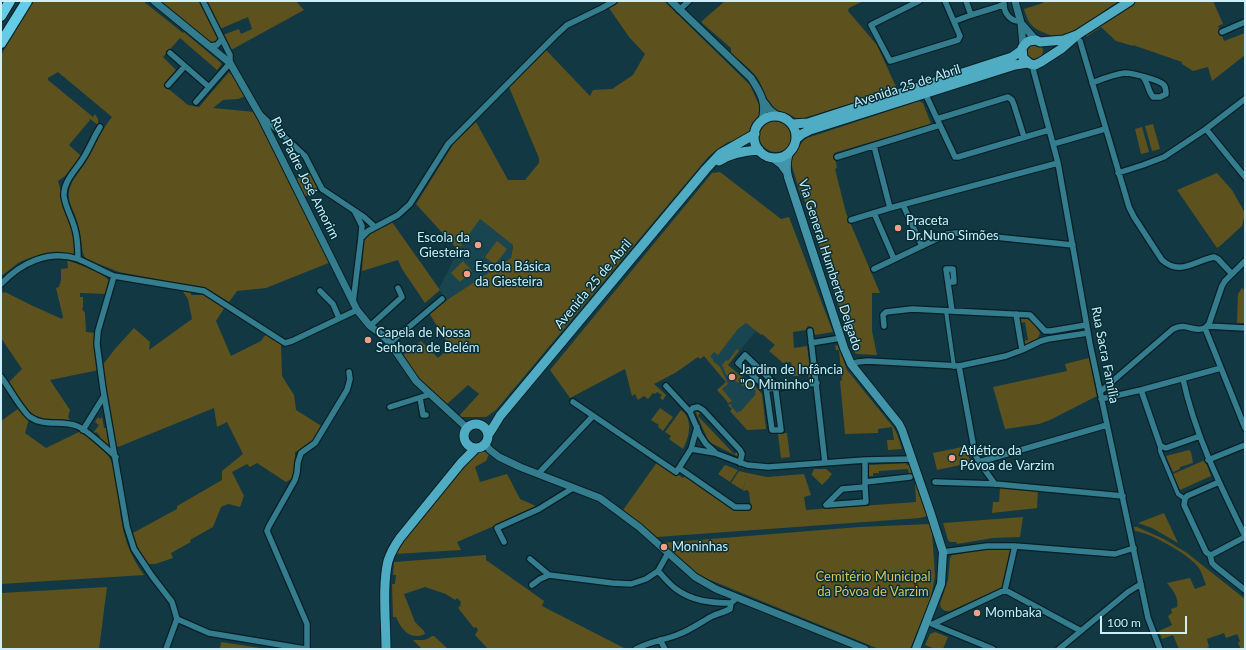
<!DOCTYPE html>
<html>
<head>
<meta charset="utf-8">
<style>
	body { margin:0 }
	#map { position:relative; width:1246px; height:650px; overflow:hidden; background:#123943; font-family:Lato,sans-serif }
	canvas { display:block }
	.frame { position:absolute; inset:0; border:2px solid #cceff9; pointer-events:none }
	.scale { position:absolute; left:1100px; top:616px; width:87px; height:18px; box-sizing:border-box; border:2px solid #cceff9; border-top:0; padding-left:5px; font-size:12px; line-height:14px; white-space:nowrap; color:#cceff9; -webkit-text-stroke:3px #052f38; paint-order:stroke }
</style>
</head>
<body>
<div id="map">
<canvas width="1246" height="650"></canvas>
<div class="frame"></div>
<div class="scale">100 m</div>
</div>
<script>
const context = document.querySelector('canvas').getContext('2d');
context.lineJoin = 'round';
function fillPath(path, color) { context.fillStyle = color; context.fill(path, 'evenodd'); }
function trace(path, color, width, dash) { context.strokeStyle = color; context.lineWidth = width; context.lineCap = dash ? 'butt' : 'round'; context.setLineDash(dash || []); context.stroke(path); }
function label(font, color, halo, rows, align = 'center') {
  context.font = font + ' Lato,sans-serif'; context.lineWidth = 3; context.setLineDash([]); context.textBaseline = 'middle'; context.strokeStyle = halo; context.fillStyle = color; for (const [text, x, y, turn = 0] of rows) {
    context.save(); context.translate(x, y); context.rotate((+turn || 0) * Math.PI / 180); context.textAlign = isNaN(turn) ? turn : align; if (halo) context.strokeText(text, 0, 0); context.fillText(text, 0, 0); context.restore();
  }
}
const built = new Path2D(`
	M480 219 513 245 511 258 447 300 439 289 458 250Z
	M746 323 756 331 728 365 756 387 762 394 766 429 747 430 730 411 732 409 728 405 726 400 717 390 726 382 702 354Z`);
const green = new Path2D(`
	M34 1H143L183 33 184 32 221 63V65L217 70 180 38 163 57 178 72 165 86 188 105 199 107 229 72 241 87 246 96 238 99 223 100 213 108 255 112 331 262 266 288 237 291 229 302 208 289 119 272 86 259C81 253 82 241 80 233 79 228 78 223 76 218 74 211 69 205 69 198 67 183 81 171 87 160 96 145 101 130 112 117L58 72 48 78V80L93 117 95 114 98 119V125L89 118 90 120 69 145 81 156 65 176 58 181C61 190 62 198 64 206 67 219 80 242 73 255 60 249 30 256 18 263 13 267 8 271 3 275L1 272V55Z
	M159 1H199L218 39 214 43H211Z
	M206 1H296L304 10 231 50 223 35 239 29 241 34 252 29 248 17 220 29Z
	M620 1H664L750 85 760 107V115L752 123 749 133 737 140 728 142 719 148 708 157 496 410 486 417H458L479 394 468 385 446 405 417 380 403 355 421 341 438 358 450 347 429 313 447 300 511 258 513 247V245L480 219 458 250 416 204 454 143 476 122 508 180H525L539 163V158L509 87 546 50 590 96 593 90 612 89 633 75 645 54 629 37 609 8Z
	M725 1H863L849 8 848 11 877 45 897 89 801 119C795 119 792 115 786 113 782 112 776 111 772 107 767 102 763 87 758 79 751 69 740 61 731 53V48L702 23V21Z
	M1043 1H1119C1102 11 1075 35 1057 36 1053 36 1049 35 1045 33 1031 28 1028 22 1024 9L1043 3Z
	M1136 1H1213L1223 24 1218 26 1224 41 1245 33V55L1212 81 1208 67 1193 71 1182 64V62L1133 45V46L1116 41 1101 27 1086 37 1085 34Z
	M1027 51a8 8 0 1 1 16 0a8 8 0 1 1-16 0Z
	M919 101 923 103 931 124 834 153 837 168 835 169 846 213 880 293H872V331L877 355 857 354 855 353 848 333 803 196H801L791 163 793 155 803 141 807 138Z
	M759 135a17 17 0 1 1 34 0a17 17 0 1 1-34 0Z
	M1153 124 1160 149 1152 151 1145 126Z
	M1142 127 1149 152 1141 154 1135 129Z
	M720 172 781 219 789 217 833 332 815 335 812 327 808 326 806 330 793 332 794 348 807 346 811 376 809 378 808 375H806L805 371 798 372 799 376H793L791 362 783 363 769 351 775 345 762 334 761 335 746 323 738 329 718 355 714 352 710 357 713 359V361L720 367 728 384 722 389 732 401 728 403 726 400 717 390 726 382 704 356 700 359 698 357 675 373 654 384 666 395 663 400 660 398 662 395 657 392 655 394 653 393 648 399 644 396 638 400 635 394 632 396 625 369 570 398 550 370 712 173Z
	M310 173 319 190 304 197 296 179Z
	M1217 173 1232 190 1245 213 1242 226 1220 246 1217 248 1177 190Z
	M392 222 440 290 425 303 402 269 398 260 362 271 364 240 370 234Z
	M497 241 507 249 495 265 485 257Z
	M67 260C77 264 107 273 111 284L107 294 80 293V297H83V307L82 309 85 313 86 332 96 333 94 344 99 370 50 380 70 410 68 417 71 422C62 420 53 422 43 420 26 418 17 396 8 383L22 369 1 338V291L4 293 5 292 33 306 62 319 63 317 56 288 59 287 61 280V269L68 268Z
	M463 261 472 271 460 282 451 273Z
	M1242 288 1245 291V323H1237L1238 294Z
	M182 290 191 292V295H204L225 307 216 321 231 356 261 341 266 334 281 344 282 376 294 395 296 410 323 427C316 437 308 449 295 452V466L293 478 286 482 257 463 250 467 247 464 232 472 244 496 240 507 228 504 221 507 213 527 190 540 191 542 171 553 173 558 155 564H147C139 555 135 544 131 534L177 509V506L222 480V471L243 454 227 422 217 427 214 408 118 447 116 445 102 366 114 350 134 328 150 342 149 350 192 319 188 299Z
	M1022 318C1031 318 1036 326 1040 333 1039 340 1032 341 1027 344H1025L1023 341 1028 340 1025 322 1021 323 1020 320Z
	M835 345 838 346 847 370 894 428 897 434 902 449 888 450 887 440H894L892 427 878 429V433L845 434 840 381 842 380 839 350H836Z
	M737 349 739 351 728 365 742 377 739 383 733 380 730 382C729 380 723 368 722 365L726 360 728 361Z
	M1089 358 1097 396 1050 420 1039 424 1005 429 993 387 1067 371 1065 364Z
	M744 378 756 387 762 394 766 429 747 430 730 411 732 409 728 405 732 404 731 406 737 413 739 411 740 412 756 394 755 393 756 391 748 385 746 387 741 385Z
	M19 408 24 415 29 419 25 433 46 448 81 431 107 454C120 472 118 497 121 518 124 539 131 557 144 575L1 584V421Z
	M660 408 673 417 663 431 658 427 659 425 651 420Z
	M681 410C694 419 689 438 683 449L669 439 671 436 665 432Z
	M696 410H697L700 413 698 416 734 454 737 452 740 456 739 457 711 443 708 440 695 411Z
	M98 417 100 419 102 417 104 428H107L111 446H109L99 438 100 436 96 432 94 434 93 433 99 425 95 422Z
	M787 433 790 457 781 458 778 434Z
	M967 446 970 463 937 470 933 453Z
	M1189 450 1191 452 1193 463 1180 467V469L1173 472 1166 456Z
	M480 452H486L489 454 486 461 475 467 480 482 507 474 520 499 538 507 457 542 461 550 395 554 403 541 451 482 472 458Z
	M1205 460 1211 476 1180 490 1173 474Z
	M658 461 683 478 686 475 735 510 751 509 749 492 747 490 743 491 747 473 767 477 804 474 811 495 804 497 806 510 916 502 915 481 927 516 920 518 657 537 623 510Z
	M906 463 907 465H910L913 473 909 474 908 469 879 471V473H873V476H869V465Z
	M725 465 738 470 730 482 718 474Z
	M814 469H826L832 474 829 477H830L822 485 811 474H812Z
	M739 471 747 473 743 490 731 483Z
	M1000 488 1038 490 1037 508 992 513 993 502H999Z
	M1164 513 1178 543 1152 528 1138 523Z
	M1023 517 1020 537 993 538 957 544 956 542H950L948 540 943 523Z
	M930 524 932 532 935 576 931 597 910 649H879L693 573 661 543 859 527Z
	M1134 527H1137L1164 539 1187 553 1245 599V649H1241L1238 643 1240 641 1237 634 1226 638 1224 633 1207 639 1209 647 1205 649H1179L1173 635 1162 639 1159 631 1172 625 1168 616 1172 613 1171 609 1177 607C1179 598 1173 590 1167 583L1190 578 1195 589 1206 585C1204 580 1202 573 1199 568 1190 555 1151 533 1135 531Z
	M993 548H1011L1012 550 1003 585 1001 588 950 611H945L941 608 940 604 948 580 950 558 952 555Z
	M486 555V560L544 601 542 606 626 649H488L475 635 478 630 476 627 474 628 458 608 461 605 460 604 461 602 457 598 455 600 446 594 425 587 404 594 415 622 424 631 425 634C410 641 401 629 396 617H393L392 584H395L396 575H393L394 562Z
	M107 587 99 649H1V593Z
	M935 632 948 637 943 649H935L925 645 930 634Z
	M432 636H434L448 649H422L413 640C421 640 426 641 432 636Z
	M221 642 267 649H220Z`);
const pedestrian = new Path2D(`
	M946 311 954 367
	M1160 445V451L1178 494 1185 499`);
const minor = new Path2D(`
	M919 1 871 25 890 61 958 40 960 36 945 1
	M966 1 971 15 997 7 1004 4
	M1004 4C1004 14 1011 22 1021 21
	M679 10 689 1
	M955 21 971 15
	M1222 32 1245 22
	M1080 41 1129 207 1134 217 1162 260C1180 276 1194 261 1214 257L1218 259 1232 274
	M210 46 217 45 222 39
	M170 53 209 87
	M1032 65 1058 163 1090 344 1148 618 1160 649
	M1092 83C1102 79 1114 74 1125 73 1132 73 1160 80 1164 85 1166 88 1166 91 1166 94L1160 97H1153C1148 91 1148 83 1143 77
	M168 85 185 66
	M925 93 937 119
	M196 102 230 63V55L203 1
	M261 115 305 156 322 189 364 217 375 227
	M1206 129 1245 177
	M1024 137 1014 105 1012 100 1008 97 937 119 955 157H958L1049 130
	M1053 144 1105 129
	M874 146 890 208
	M837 157 940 125
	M1118 173 1143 165 1164 157 1206 129 1245 99
	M903 205 922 246
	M355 212 362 226 361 238
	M874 213 894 259
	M851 220 890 208 1058 163
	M78 259C78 248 78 237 74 226 71 216 65 206 64 196 63 182 75 171 82 160 89 150 93 138 100 127
	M1245 261 1225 281 1222 286 1209 324 1205 328 1245 428
	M874 269 947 234 956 233 1073 245
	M114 276 204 291 285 343 292 341 357 310
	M948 282H954L953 269H946L952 311
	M1 284C21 263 49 249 78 259 90 264 102 271 114 276L98 331 97 344 103 389 127 527 134 549 152 576 172 602 177 619
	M320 291 333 304 339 318
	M353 303 361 238 368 231 398 215 410 204 448 144 555 36 567 25 602 8 614 1
	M1016 314 1022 350
	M370 326 402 297 398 288
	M884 326 883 315 886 312 912 309 1030 315 1045 331H1051L1086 325
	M1207 326 1245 328
	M810 331 825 463
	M390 343 442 299
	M811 343 841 338
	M745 355 775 384 781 430H772L766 387 738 363Z
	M851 364 858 362 868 361 959 366 1006 356 1022 350 1041 341 1048 339 1088 333
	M959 366 975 454 979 462 995 484
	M1 377C9 387 21 410 30 417 44 427 61 420 77 426 86 429 107 449 116 457
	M1183 379C1195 435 1220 485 1245 536
	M666 386 690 412 700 435 706 444 715 452
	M767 389 817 383
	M1141 390 1160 445 1163 447 1166 448 1200 436
	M1100 392 1173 329C1187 322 1193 333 1205 328
	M420 398 423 415H426
	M1101 399 1141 390 1221 368
	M573 402 676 472 679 468
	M390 407 431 394
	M690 411 693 408 698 407 703 410 740 450 742 454 740 463
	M83 430 104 396
	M691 449 697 427
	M865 460V487L842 489 826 505 866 502 865 487
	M1208 460 1245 445
	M979 462 1107 425
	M538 474 593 416
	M865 482 910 477
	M935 482 995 484 1123 496
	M1219 482 1187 496 1185 499 1184 505 1206 552 1210 555 1213 554 1245 537
	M748 507H735L679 468 691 449 715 453 747 465 768 467 865 460 913 459
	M504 542 497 528 539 509 573 488
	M943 552 987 546H1015L1115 554 1134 548
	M1210 555 1212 563 1215 566 1245 590
	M530 559 549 575
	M658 571C664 577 669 584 676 589 692 601 711 603 731 603L737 598
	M532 585 540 579 549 575 612 583 631 584 646 579 658 571 668 553
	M1005 590 1015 546
	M932 624 993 649
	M933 624 1005 590 1081 631
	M660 640 665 649
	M166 649 177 619 209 633 305 649
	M307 649V624L267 531 269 526 295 480 297 473 298 462 301 453 315 443 347 390 350 379 349 372
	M636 649C649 642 664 640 677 635 688 631 697 625 707 619 714 614 723 613 730 609L731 603
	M1059 649 1128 592 1141 584`);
const tertiary = new Path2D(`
	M154 1 230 63 262 119 357 310 370 326 381 334 390 343 416 381 466 427
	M671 1 751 78C760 92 767 102 762 120
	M1015 1 1021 23 1023 46
	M1021 23 1036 40
	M764 102 770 110 778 116
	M485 444 490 450 499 457 520 467 600 498 639 527 695 577 716 589 865 649`);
const secondary = new Path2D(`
	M789 153C786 162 786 169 788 177L844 348 851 364 899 424 902 430 930 511 943 552 941 584 916 649
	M773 158 781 164 786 171`);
const primary = new Path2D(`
	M1077 35 1064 40 1040 42 1036 40 1029 41 1026 43 1022 48 1023 58 1030 64 1035 65 1041 62 1061 49 1077 35 1130 1
	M754 137a21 21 0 1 1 42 0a21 21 0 1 1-42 0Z
	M792 124 808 123 1012 57 1022 50
	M796 139 802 134 810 130 1015 65 1028 63
	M719 161C731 153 744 151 759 150
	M464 436a12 12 0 1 1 24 0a12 12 0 1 1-24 0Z
	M488 435 494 426 500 416 706 169 720 154 755 134
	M386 649C386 622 382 586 388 561 391 552 395 545 400 538L461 463 476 448`);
const motorway = new Path2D(`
	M1 16 10 1
	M1 43 27 1`);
const markers = [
	[898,228,4,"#f49e86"],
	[478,245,4,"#f49e86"],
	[467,274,4,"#f49e86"],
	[368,340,4,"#f49e86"],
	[732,377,4,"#f49e86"],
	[952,458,4,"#f49e86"],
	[664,547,4,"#f49e86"],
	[977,613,4,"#f49e86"]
];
const streetNames = [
	["Avenida 25 de Abril",907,86,-18],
	["Rua Padre José Amorim",305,178,63],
	["Via General Humberto Delgado",830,265,72],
	["Avenida 25 de Abril",593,284,-50],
	["Rua Sacra Família",1105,355,79]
];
const poiNames = [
	["Praceta",906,221],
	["Dr.Nuno Simões",906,236],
	["Escola da",470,238,"right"],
	["Giesteira",470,253,"right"],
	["Escola Básica",475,267],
	["da Giesteira",475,282],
	["Capela de Nossa",376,333],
	["Senhora de Belém",376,348],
	["Jardim de Infância",740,370],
	["\"O Miminho\"",740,385],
	["Atlético da",960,451],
	["Póvoa de Varzim",960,466],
	["Moninhas",672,547],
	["Mombaka",985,613]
];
const parkNames = [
	["Cemitério Municipal",873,577],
	["da Póvoa de Varzim",873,592]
];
fillPath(built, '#184550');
fillPath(green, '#5d511e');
trace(pedestrian, '#071f24', 6);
trace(minor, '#071f24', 8);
trace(tertiary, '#071f24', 9);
trace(secondary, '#071f24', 10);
trace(primary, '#071f24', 11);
trace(motorway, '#071f24', 12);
trace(pedestrian, '#337d8f', 4);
trace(minor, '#337d8f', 5.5);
trace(tertiary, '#337d8f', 7);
trace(secondary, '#4295a9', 8);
trace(primary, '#50acc3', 9);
trace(motorway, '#64cce6', 10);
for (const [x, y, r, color] of markers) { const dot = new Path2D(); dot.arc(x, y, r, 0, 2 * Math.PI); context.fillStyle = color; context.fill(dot); trace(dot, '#052f38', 1.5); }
label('13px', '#cceff9', '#052f38', streetNames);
label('13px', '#cceff9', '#052f38', poiNames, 'left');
label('13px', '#dac35f', '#052f38', parkNames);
</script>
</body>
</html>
